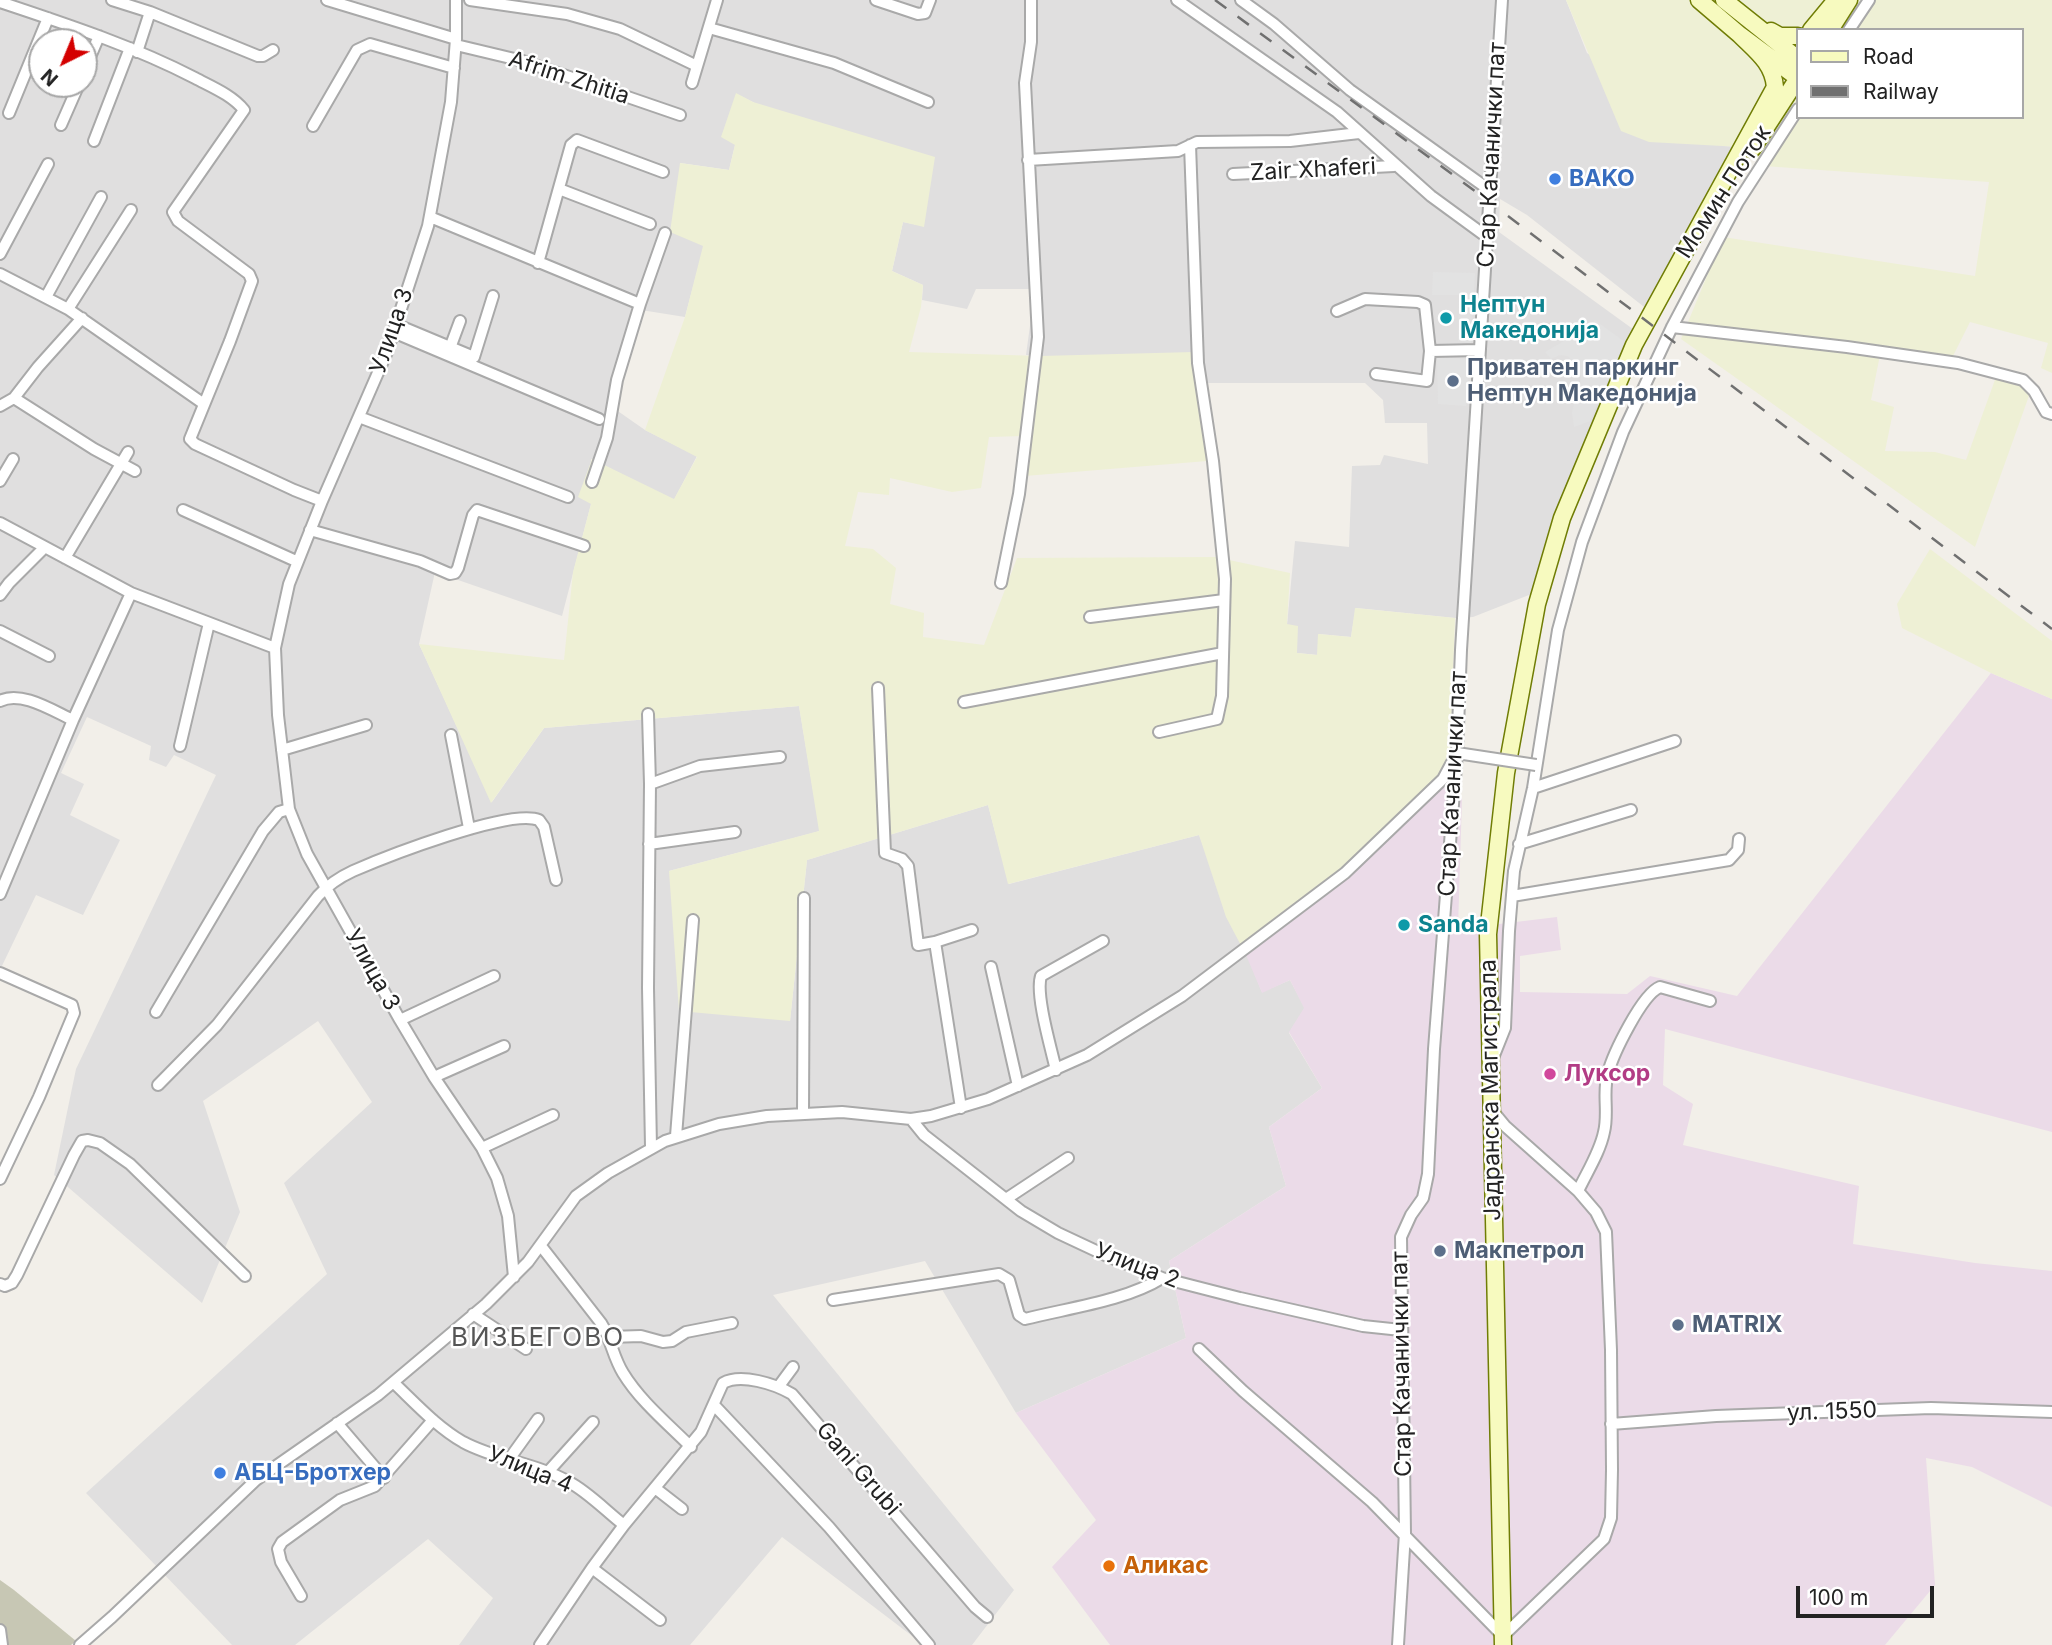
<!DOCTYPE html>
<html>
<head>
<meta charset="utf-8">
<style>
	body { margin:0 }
	#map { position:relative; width:2052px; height:1645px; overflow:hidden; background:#f2efe9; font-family:Inter,sans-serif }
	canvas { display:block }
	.legend { position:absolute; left:1796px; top:28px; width:228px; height:91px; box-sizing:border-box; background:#fff; border:2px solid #a7a7a7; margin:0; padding:9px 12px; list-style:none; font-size:21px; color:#222 }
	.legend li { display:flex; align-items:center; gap:14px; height:35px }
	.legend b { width:35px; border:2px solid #a7a7a7 }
	.north { position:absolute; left:28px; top:28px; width:70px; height:70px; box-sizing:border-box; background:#fff; border:2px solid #a7a7a7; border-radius:50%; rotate:223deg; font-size:19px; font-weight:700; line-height:28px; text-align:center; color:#222 }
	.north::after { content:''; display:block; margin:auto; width:24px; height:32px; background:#d40000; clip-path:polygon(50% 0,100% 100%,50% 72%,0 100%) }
	.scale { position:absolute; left:1796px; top:1586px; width:138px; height:32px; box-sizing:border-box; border:4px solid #222; border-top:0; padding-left:9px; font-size:21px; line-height:24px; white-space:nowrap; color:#222; -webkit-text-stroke:5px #fff; paint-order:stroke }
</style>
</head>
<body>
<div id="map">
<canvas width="2052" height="1645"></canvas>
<ul class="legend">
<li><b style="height:9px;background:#f7fabf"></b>Road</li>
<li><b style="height:9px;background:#707070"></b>Railway</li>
</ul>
<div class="north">N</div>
<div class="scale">100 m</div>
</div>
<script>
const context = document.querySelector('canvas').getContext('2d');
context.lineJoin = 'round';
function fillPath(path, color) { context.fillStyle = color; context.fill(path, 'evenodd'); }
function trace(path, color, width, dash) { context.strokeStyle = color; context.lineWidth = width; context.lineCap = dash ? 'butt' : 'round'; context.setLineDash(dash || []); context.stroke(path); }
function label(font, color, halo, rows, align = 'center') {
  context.font = font + ' Inter,sans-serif'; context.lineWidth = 5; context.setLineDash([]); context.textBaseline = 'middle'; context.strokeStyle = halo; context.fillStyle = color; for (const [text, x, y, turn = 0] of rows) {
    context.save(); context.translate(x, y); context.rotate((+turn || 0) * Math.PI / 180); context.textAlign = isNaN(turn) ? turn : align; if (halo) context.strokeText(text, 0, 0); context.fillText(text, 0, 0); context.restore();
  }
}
const residential = new Path2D(`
	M0 0H1566L1587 53 1725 146 1741 147 1648 310 1527 215 1500 199 1499 232 1637 332 1534 593 1473 617 1455 618 1356 608 1351 637 1319 634 1318 655 1297 653 1287 625 1295 541 1349 547 1352 466 1380 465 1384 455 1428 464 1427 423H1385L1383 400 1365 383H1196L1040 356 1026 355 1035 289H976L967 309 922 300 923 285 892 271 903 222 924 226 753 102 736 94 735 145 729 170 680 163 704 246 685 317 641 310 612 407 645 430 697 456 674 500 591 459V504L562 616 435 572 419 644 492 802 544 728 799 706 820 831 669 871 790 1021 807 860 988 805 1009 884 1199 835 1262 992 1290 980 1305 1008 1289 1033 1322 1088 1269 1127 1286 1186 1169 1261 1186 1338 1016 1413 925 1261 773 1295 1014 1590 972 1645H924L782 1537 690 1645H459L493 1598 428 1539 295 1645H232L86 1493 327 1274 284 1183 372 1102 318 1021 203 1101 240 1212 202 1303 54 1175 76 1069 216 775 174 755 166 767 149 760 151 746 87 717 61 773 84 784 70 815 120 840 83 915 36 895 0 970ZM42 42H84V84H42Z`);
const industrial = new Path2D(`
	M1991 673 2052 699V1132L1665 1029 1663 1085 1693 1104 1683 1145 1859 1186 1853 1244 1975 1263 2052 1271V1507L1972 1467 1926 1458 1935 1585 1885 1645H1110L1052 1567 1096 1520 1016 1413 1186 1338 1169 1261 1286 1186 1269 1127 1322 1088 1289 1032 1304 1008 1290 980 1262 993 1246 955 1356 866 1449 781 1462 798 1458 929 1557 917 1561 950 1520 956V992L1627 994 1650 976 1737 996Z`);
const construction = new Path2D(`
	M0 1580 14 1590 76 1641 71 1645H0Z`);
const farmland = new Path2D(`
	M1566 0H2052V373L2041 368 2048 343 1970 322 1950 362 1882 345 1871 400 1894 407 1885 451 1935 452 1966 460 1996 377 2020 384 2030 393 1975 547 1681 339 1723 237 1975 276 1989 182 1764 166 1741 147 1649 142 1621 131ZM1798 30H2022V117H1798Z
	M736 93 753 102 935 157 924 227 903 222 892 271 923 285 921 307 909 352 1040 356 1194 352 1197 394 1207 461 1025 476 1023 436 989 437 981 488 952 492 890 478 889 495 858 492 845 546 873 549 896 568 890 604 924 613 923 637 984 645 1017 558 1215 557 1290 573 1287 624 1298 626 1297 653 1317 655 1318 634 1351 637 1355 608 1455 618 1449 781 1356 866 1246 955 1226 917 1199 835 1008 884 988 805 807 860 790 1021 679 1011 669 871 819 831 799 706 544 728 491 803 419 644 564 660 573 572 591 504 578 497 592 459 674 499 697 457 645 430 685 317 703 246 670 232 680 163 729 170 735 145 721 137Z
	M1930 549 2052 641V699L1991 673 1902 628 1897 604Z`);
const parking = new Path2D(`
	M1433 272 1475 273 1471 343 1458 341 1459 295H1432Z
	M1595 320 1625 342 1590 421 1574 427 1572 413 1575 399 1573 393 1580 387 1581 376 1575 363 1567 356 1560 355 1551 359 1545 352 1588 327Z
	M1437 357 1470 359 1466 406 1438 404Z`);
const street = new Path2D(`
	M112 0 150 12 258 56H263L273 50
	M327 0 456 39
	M456 0V39L451 102 428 226 387 352 322 501 289 584 275 648 278 715 289 809 307 854 400 1020 434 1077 482 1148 497 1178 508 1216 514 1277
	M470 0 567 14 620 29 697 66
	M876 0 918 14 925 13 930 0
	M1177 0 1337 112 1431 196 1487 237
	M1241 0 1274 24 1350 90 1488 189
	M0 2C66 24 133 46 195 78 212 87 232 95 244 110L173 212 178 221 249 274 252 281 230 341 190 439 195 444 294 490 322 501
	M709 28 834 63 928 102
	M1849 30 1869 0
	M456 45 523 61 680 115
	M137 52 150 12
	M84 71 99 36
	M692 83 717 0
	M9 113 48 18
	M61 125 79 84
	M313 126 357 50 370 44 454 68
	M94 141 130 48
	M1028 160 1178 151 1197 142 1290 141 1359 133
	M1233 174 1394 166
	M559 189 650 224
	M430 217 640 304 665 233
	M0 254 48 164
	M538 263 571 145 577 140 663 172
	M0 274 68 309 204 404
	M46 297 101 197
	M68 309 131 210
	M1337 311 1365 299 1418 302 1425 305 1430 351 1427 381 1376 374
	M395 324 474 357 493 296
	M1672 327 1847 347 1958 363 2023 380 2034 391 2046 412 2052 414
	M393 332 599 419
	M450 348 460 321
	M1430 351 1480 350
	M14 398 94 449 135 471
	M0 406 14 398 38 367 82 318
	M359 417 568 497
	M0 481 13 459
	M592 482 607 438 617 380 640 304
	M183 510 296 561
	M0 523 131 593 275 648
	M310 530 420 561 450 574 455 573 458 568 473 515 477 510 584 546
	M65 558 128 452
	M1001 583 1019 494 1038 337 1025 83 1031 42V0
	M0 595 9 583 45 547
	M1090 617 1224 600
	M0 631 49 656
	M878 688 885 853 902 859 908 866 918 945 935 942 972 930
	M0 701C21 690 53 711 73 720
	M964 702 1223 653
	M648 714 650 784
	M1159 732 1217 719 1222 696 1225 579 1213 461 1198 363 1190 145
	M451 735 469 828
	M180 746 209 623
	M282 750 366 725
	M1533 788 1675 741
	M649 844 735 832
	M1519 844 1631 810
	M0 894 73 720 131 593
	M1512 896 1729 860 1738 850 1739 839
	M935 942 961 1108
	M991 967 1018 1086
	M0 973 72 1005 74 1013 39 1097 0 1179
	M156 1012 263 831 279 812 289 809
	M400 1020 494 976
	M1493 1058 1505 1028 1509 931 1514 871 1533 788 1558 630 1582 542 1623 432 1672 327 1738 202 1798 109
	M1056 1070C1051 1048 1035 994 1041 976L1103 941
	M434 1077 504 1046
	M158 1085 217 1025 318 896C327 886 340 877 353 871 385 857 510 808 539 820L544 827 556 880
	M803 1113 804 898
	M911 1119 924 1135 1021 1211 1058 1233 1107 1256 1162 1278 1240 1298 1363 1326 1401 1330
	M676 1136 693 920
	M651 1147 648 988 650 784 700 766 780 757
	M482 1148 553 1115
	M1578 1191C1587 1172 1600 1152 1604 1132 1609 1113 1602 1091 1608 1073 1613 1054 1642 994 1660 987L1710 1001
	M1006 1199 1068 1158
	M541 1246 601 1323C611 1339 613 1357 623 1373 640 1401 668 1424 691 1447
	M0 1284 5 1286 12 1283 17 1275 74 1155 82 1141 88 1140 100 1143 130 1164 245 1276
	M833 1300 999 1274 1009 1280 1019 1315 1025 1319C1068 1308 1125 1301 1162 1278
	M473 1314 526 1349
	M609 1337 641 1336 663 1342 672 1341 686 1332 732 1323
	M1199 1349 1243 1391 1372 1502 1503 1636 1604 1539 1611 1518 1612 1470 1611 1350 1606 1232 1596 1212 1578 1191 1505 1126 1491 1109
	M394 1383C416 1404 437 1427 463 1442 496 1460 536 1463 569 1482 588 1492 606 1511 624 1525
	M779 1386 793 1367
	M714 1405 829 1527 929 1645
	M337 1423 384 1478
	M1611 1424 1716 1416 1931 1408 2052 1412
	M510 1458 538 1419
	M547 1473 593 1422
	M655 1488 682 1509
	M592 1568 660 1620
	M301 1596 281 1562 278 1549 282 1542 340 1500 375 1486 433 1420
	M0 1630 2 1645
	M80 1645 112 1617 256 1480 378 1395 486 1304 528 1262 576 1196 608 1173 665 1141 719 1124 767 1116 842 1112 911 1119 931 1116 988 1099 1087 1055 1182 996 1345 873 1443 779 1457 753
	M540 1645 592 1568 624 1525 701 1432 723 1383C741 1373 775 1384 792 1394L975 1607 987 1617
	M1398 1645 1405 1533 1401 1237 1411 1215 1423 1198 1428 1174 1434 1049 1457 753 1461 650 1502 0`);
const secondary = new Path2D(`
	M1699 0 1740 35 1798 78
	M1724 0 1798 59
	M1811 30 1836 0
	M1830 30 1849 0
	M1771 31 1780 36H1798
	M1752 149 1798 78
	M1503 1645 1488 934 1506 773 1537 604 1562 518 1634 345 1775 87C1773 63 1756 51 1740 35`);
const rail = new Path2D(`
	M1215 0 1479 194 2052 629`);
const streetBridge = new Path2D(`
	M1457 753 1536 765`);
const markers = [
	[1555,179,7,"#3f7fe0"],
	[1446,318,7,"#0f9aa8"],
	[1453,381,7,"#5c6f8a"],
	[1404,925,7,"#0f9aa8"],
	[1550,1074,7,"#d1479c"],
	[1440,1251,7,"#5c6f8a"],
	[1678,1325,7,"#5c6f8a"],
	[220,1473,7,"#3f7fe0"],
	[1109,1566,7,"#e8710a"]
];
const streetNames = [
	["Afrim Zhitia",569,78,18],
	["Стар Качанички пат",1492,155,-87],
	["Zair Xhaferi",1313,170,-3],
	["Момин Поток",1724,192,-57],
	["Улица 3",392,331,-71],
	["Стар Качанички пат",1453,784,-87],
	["Улица 3",372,970,61],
	["Јадранска Магистрала",1491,1090,-91],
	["Улица 2",1137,1266,21],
	["Стар Качанички пат",1402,1364,-91],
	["ул. 1550",1832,1412,-2],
	["Gani Grubi",858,1469,49],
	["Улица 4",530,1470,22]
];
const shopNames = [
	["BAKO",1569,179],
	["АБЦ-Бротхер",234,1473]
];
const cultureNames = [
	["Нептун",1460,305],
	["Македонија",1460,331],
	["Sanda",1418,925]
];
const serviceNames = [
	["Приватен паркинг",1467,368],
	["Нептун Македонија",1467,394],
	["Макпетрол",1454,1251],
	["MATRIX",1692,1325]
];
const hotelNames = [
	["Луксор",1564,1074]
];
const foodNames = [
	["Аликас",1123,1566]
];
const quarterNames = [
	["ВИЗБЕГОВО",538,1338]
];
fillPath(residential, '#e0dfdf');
fillPath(industrial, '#ebdbe8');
fillPath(construction, '#c7c7b4');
fillPath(farmland, '#eef0d5');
fillPath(parking, '#e2e2e2');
trace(street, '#a9a9a9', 14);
trace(secondary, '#707d05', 19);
trace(street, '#fff', 10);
trace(secondary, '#f7fabf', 16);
trace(rail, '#707070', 2.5, [14, 14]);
trace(streetBridge, '#a9a9a9', 14, []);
trace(streetBridge, '#fff', 10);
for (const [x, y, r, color] of markers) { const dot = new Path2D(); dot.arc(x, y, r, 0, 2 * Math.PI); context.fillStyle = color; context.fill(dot); trace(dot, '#fff', 2.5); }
label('23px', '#222', '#fff', streetNames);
label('bold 23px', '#366cbe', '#fff', shopNames, 'left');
label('bold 23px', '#0d838f', '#fff', cultureNames, 'left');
label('bold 23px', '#4e5e75', '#fff', serviceNames, 'left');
label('bold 23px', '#b23c85', '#fff', hotelNames, 'left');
label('bold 23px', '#c56008', '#fff', foodNames, 'left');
context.letterSpacing = '2px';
label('26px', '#555', '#fff', quarterNames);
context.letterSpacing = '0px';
</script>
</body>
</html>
